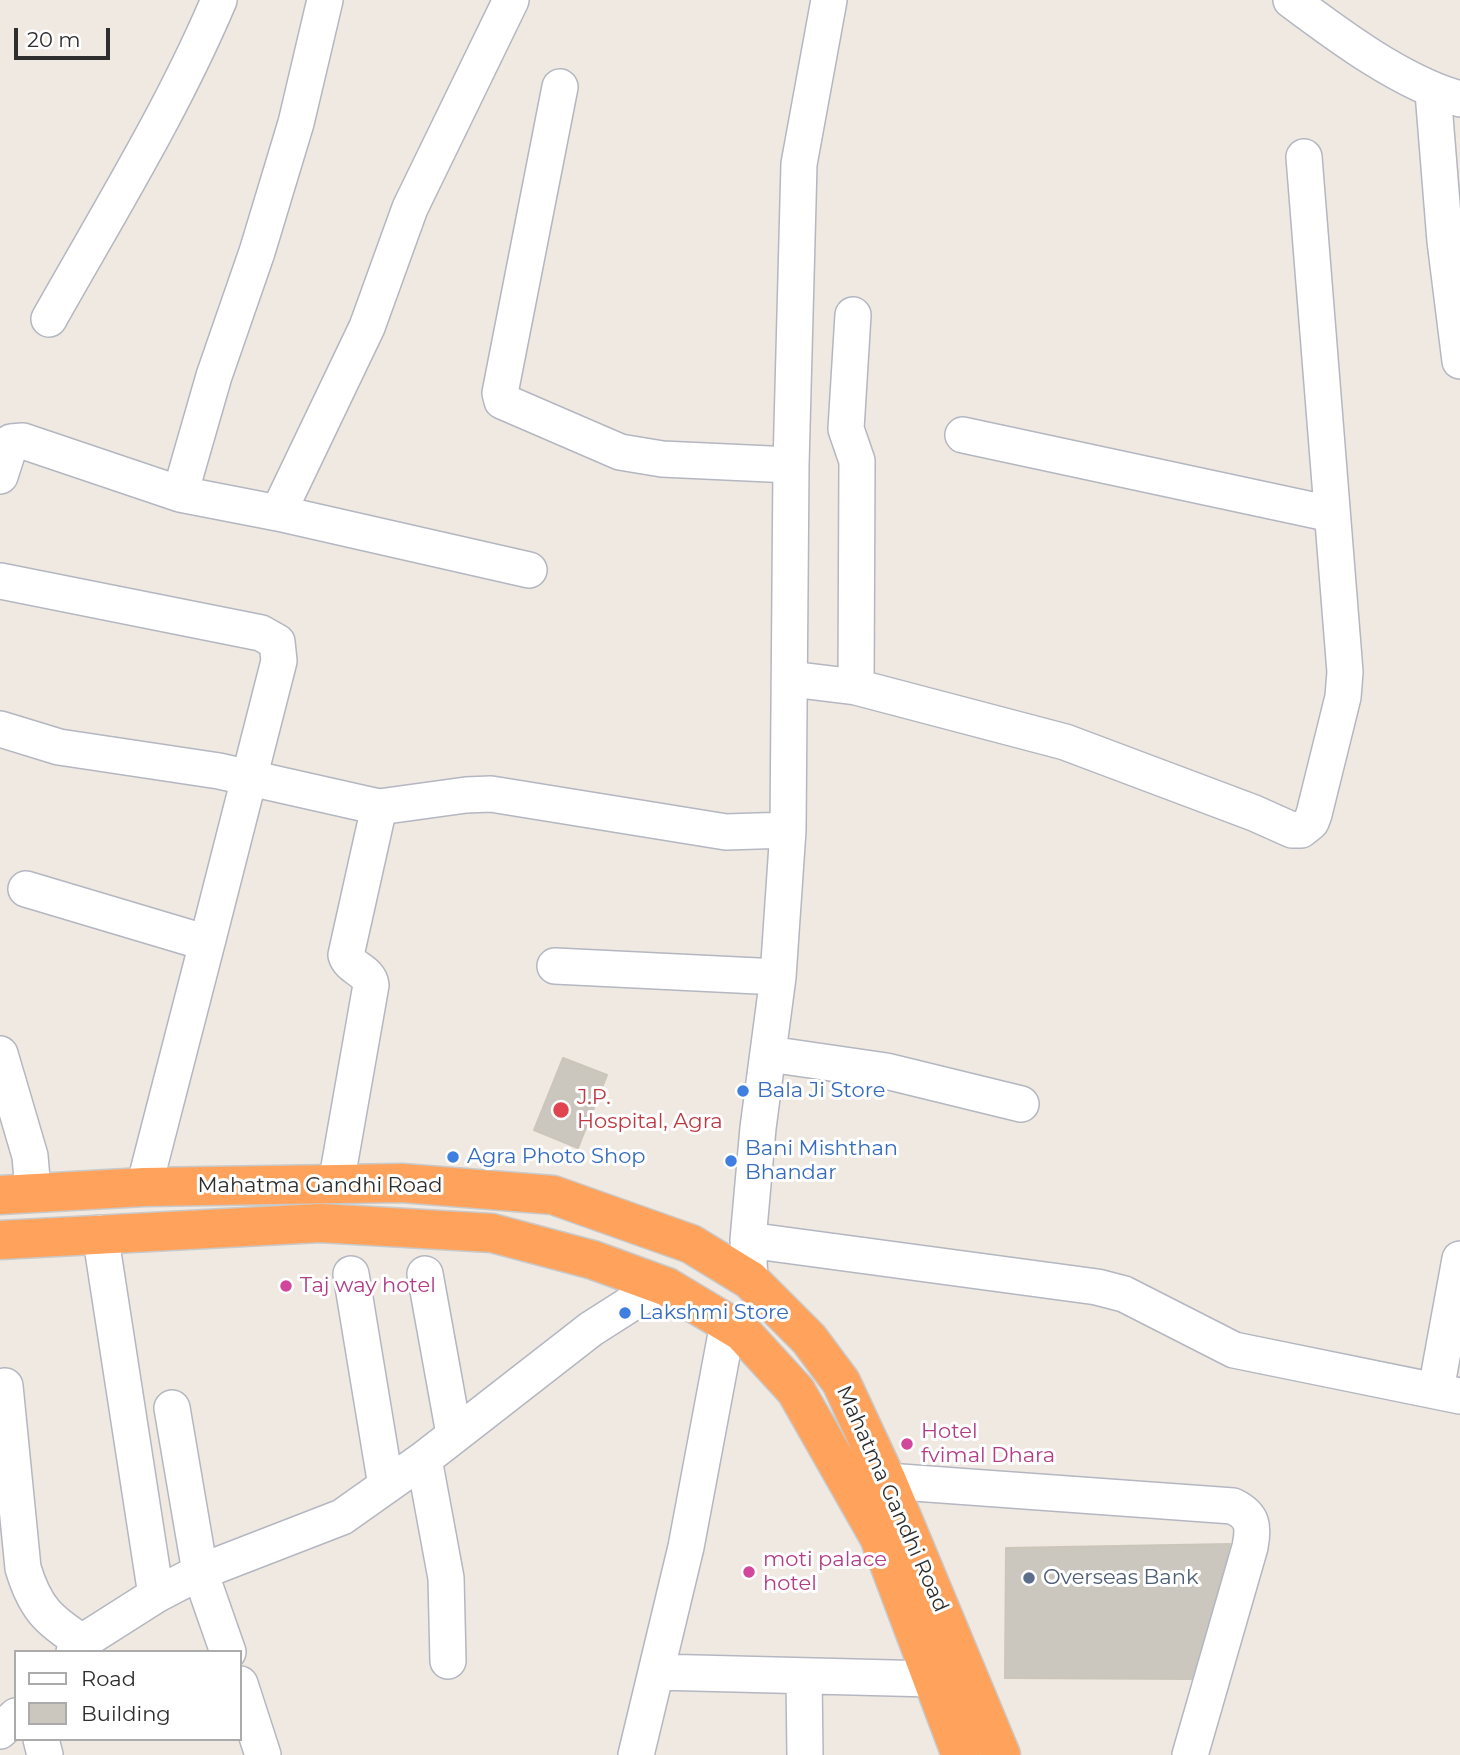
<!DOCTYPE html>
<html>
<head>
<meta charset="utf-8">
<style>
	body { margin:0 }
	#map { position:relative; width:1460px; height:1755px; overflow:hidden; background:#efe9e1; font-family:Montserrat,sans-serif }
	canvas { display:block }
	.legend { position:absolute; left:14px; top:1650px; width:228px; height:91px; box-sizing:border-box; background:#fff; border:2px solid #ababab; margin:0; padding:9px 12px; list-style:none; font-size:21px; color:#2e2e2e }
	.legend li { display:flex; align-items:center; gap:14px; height:35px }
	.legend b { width:35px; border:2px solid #ababab }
	.scale { position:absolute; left:14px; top:28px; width:96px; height:32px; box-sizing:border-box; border:4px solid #2e2e2e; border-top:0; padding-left:9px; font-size:21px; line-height:24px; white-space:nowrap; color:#2e2e2e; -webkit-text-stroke:5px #fff; paint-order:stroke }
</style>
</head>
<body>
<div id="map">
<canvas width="1460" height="1755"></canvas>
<ul class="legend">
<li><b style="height:9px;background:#fff"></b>Road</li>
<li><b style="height:19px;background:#cbc7bf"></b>Building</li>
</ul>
<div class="scale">20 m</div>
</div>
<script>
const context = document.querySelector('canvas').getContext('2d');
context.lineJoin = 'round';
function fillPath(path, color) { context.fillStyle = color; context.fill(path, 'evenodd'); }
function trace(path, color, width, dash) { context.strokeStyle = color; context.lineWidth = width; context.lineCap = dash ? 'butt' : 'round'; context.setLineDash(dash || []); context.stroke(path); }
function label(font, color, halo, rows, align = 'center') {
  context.font = font + ' Montserrat,sans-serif'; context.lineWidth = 6; context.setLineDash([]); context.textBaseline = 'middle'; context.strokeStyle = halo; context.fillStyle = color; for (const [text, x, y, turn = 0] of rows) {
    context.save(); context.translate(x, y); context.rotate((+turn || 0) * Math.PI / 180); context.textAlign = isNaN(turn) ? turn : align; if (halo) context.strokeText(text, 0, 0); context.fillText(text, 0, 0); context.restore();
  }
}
const building = new Path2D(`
	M563 1058 607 1075 578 1148 534 1130Z
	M1230 1544 1195 1679 1005 1678 1006 1548Z`);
const minor = new Path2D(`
	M1291 0C1339 36 1402 83 1460 99
	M560 87 500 393 502 401 620 452 662 459 791 465
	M1433 92 1445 241 1460 361
	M853 315 846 429 857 461 856 687 1065 742 1254 813 1292 830H1301L1311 822 1314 814 1343 697 1345 672 1304 157
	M49 319C108 214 172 111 219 0
	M963 435 1331 514
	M0 476 11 442 23 441 180 494 278 513 367 327 410 208 511 0
	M180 494 214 376 257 252 296 123 325 0
	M278 513 529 570
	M0 581 261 633 277 642 279 661 207 943
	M791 679 856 687
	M0 729 59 747 219 771 379 807 466 795 491 794 726 832 788 830
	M26 889 207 943 144 1187
	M555 966 778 977
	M0 1054 30 1156 33 1191
	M769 1054 886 1071 1021 1104
	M336 1184 371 985C369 970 350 969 346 955L379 807
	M100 1233 156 1595
	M748 1240 1097 1287 1124 1294 1234 1350 1460 1396
	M351 1274 386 1486
	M425 1274 454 1434
	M750 1280 748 1240 758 1128 778 977 788 830 791 465 799 164 829 0
	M5 1386 23 1568C35 1608 48 1620 82 1642
	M1436 1390 1460 1259
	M172 1408 200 1572 228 1652
	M424 1459 446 1578 448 1661
	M887 1481 1233 1506C1253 1516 1254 1526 1250 1547L1190 1755
	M74 1652 82 1642 156 1595 200 1572 342 1517 424 1459 591 1329 660 1285
	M656 1672 932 1679
	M804 1676 805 1755
	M240 1684 263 1755
	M0 1731 16 1716
	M41 1739 45 1755
	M636 1755 686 1547 728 1323`);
const highway = new Path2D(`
	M0 1195 144 1187 402 1183 553 1195 691 1244 750 1280 809 1339 841 1382 887 1481 1001 1755
	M0 1240 320 1223 492 1233 593 1260 667 1287 742 1332 796 1391 879 1537 961 1755`);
const markers = [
	[743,1091,7,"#3f7fe0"],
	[561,1110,9,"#e0444e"],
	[453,1157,7,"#3f7fe0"],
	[731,1161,7,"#3f7fe0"],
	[286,1286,7,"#d1479c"],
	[625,1313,7,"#3f7fe0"],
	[907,1444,7,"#d1479c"],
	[749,1572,7,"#d1479c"],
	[1029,1578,7,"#5c6f8a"]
];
const shopNames = [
	["Bala Ji Store",757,1091],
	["Bani Mishthan",745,1149],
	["Bhandar",745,1173],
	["Agra Photo Shop",467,1157],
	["Lakshmi Store",639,1313]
];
const healthNames = [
	["J.P.",577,1098],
	["Hospital, Agra",577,1122]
];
const streetNames = [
	["Mahatma Gandhi Road",320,1186],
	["Mahatma Gandhi Road",892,1499,66]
];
const hotelNames = [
	["Taj way hotel",300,1286],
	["Hotel",921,1432],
	["fvimal Dhara",921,1456],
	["moti palace",763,1560],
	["hotel",763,1584]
];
const serviceNames = [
	["Overseas Bank",1043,1578]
];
fillPath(building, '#cbc7bf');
trace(building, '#cbc5ba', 2);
trace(minor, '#b4b7c1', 38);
trace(highway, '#c9c9c9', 41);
trace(minor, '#fff', 35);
trace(highway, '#ffa35c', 38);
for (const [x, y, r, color] of markers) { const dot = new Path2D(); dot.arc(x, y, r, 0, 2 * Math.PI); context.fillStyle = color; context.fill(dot); trace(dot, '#fff', 2.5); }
label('21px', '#366cbe', '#fff', shopNames, 'left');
label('21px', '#be3a42', '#fff', healthNames, 'left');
label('21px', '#2e2e2e', '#fff', streetNames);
label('21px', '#b23c85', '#fff', hotelNames, 'left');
label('21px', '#4e5e75', '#fff', serviceNames, 'left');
</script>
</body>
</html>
